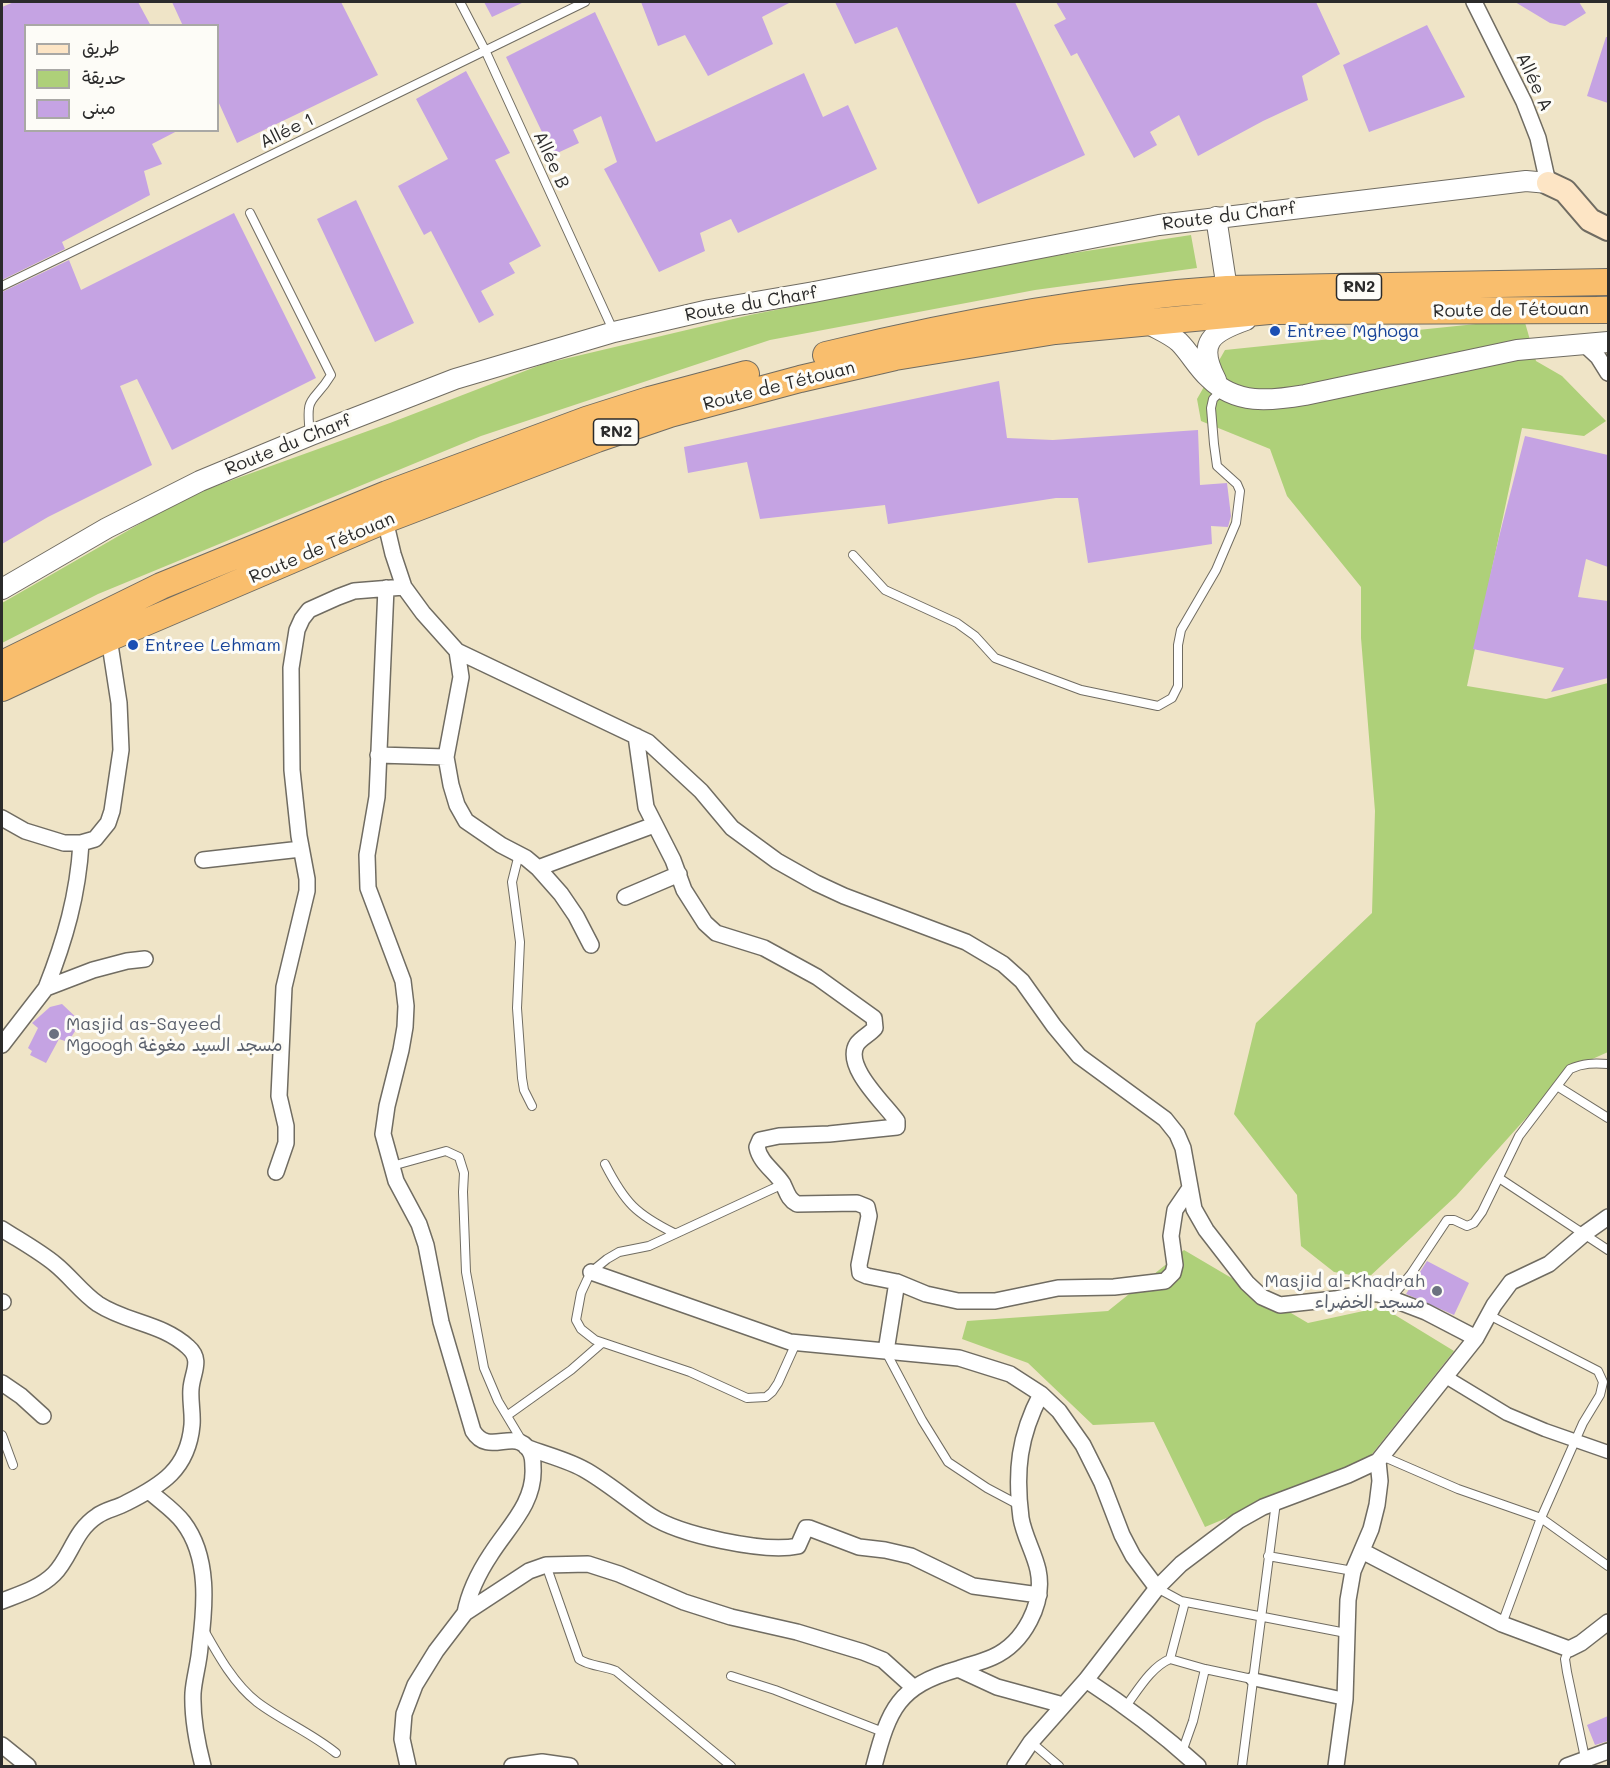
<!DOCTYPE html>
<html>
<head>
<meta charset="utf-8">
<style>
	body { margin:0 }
	#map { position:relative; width:1610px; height:1768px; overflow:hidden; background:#efe4c7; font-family:Mali,"Playpen Sans Arabic",sans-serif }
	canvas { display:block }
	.frame { position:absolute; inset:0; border:3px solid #2b2b2b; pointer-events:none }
	.legend { position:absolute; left:24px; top:24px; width:195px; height:108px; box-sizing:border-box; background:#fdfcf7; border:2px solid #a9a8a5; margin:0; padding:8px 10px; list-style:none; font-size:18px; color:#2b2b2b }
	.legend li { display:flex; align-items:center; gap:12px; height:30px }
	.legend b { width:30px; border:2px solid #a9a8a5 }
</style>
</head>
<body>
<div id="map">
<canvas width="1610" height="1768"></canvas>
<div class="frame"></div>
<ul class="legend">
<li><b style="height:8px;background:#fde5c5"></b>طريق</li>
<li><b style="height:16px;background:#aed079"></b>حديقة</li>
<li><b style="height:16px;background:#c5a3e3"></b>مبنى</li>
</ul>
</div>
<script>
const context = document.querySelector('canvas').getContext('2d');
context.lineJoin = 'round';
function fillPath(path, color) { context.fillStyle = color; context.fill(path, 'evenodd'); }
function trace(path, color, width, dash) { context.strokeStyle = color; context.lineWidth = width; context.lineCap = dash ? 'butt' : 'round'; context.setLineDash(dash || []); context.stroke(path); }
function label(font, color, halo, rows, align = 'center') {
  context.font = font + ' Mali,"Playpen Sans Arabic",sans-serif'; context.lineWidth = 6; context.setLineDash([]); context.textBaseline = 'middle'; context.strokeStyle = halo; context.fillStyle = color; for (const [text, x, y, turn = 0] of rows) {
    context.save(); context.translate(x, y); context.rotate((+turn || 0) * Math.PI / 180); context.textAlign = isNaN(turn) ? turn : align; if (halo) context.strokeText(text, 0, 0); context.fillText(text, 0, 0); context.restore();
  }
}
const green = new Path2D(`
	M1191 235 1197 268 1035 290 770 340 481 436 98 594 2 643V603L188 496 390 423 543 364 750 315 1021 261Z
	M1524 319 1536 361 1562 376 1606 421 1584 436 1522 428 1467 686 1546 699 1608 683V1052L1570 1069 1456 1196 1368 1278 1334 1272 1301 1246 1297 1195 1234 1114 1256 1023 1372 913 1375 811 1361 638V587L1287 496 1270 449 1201 421 1197 399 1225 350Z
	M1184 1250 1308 1323 1382 1307 1454 1351 1368 1459 1205 1527 1154 1422 1093 1425 1028 1363 962 1339 967 1321 1108 1311Z`);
const building = new Path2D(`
	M14 2H138L151 26H26V130H179L152 144 162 164 144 171 150 195 62 242 65 249 2 280V7Z
	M172 2H341L378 75 237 143 218 101V26H183Z
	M484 2H524L492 17Z
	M641 2H791L762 17 773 44 708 76 685 35 658 46Z
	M835 2H1015L1085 155 978 204 897 27 855 44Z
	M1056 2H1316L1340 54 1302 76 1308 100 1263 121 1198 156 1179 115 1150 132 1157 145 1134 158 1077 53 1071 56 1054 25 1066 19Z
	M1515 2H1579L1586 13 1565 26 1550 23Z
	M595 12 656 142 804 73 823 117 848 105 877 169 738 233 731 219 700 233 705 251 659 272 604 169 617 162 601 116 573 130 579 143 553 155 506 57Z
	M1427 25 1465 97 1369 132 1343 65Z
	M1606 37H1608V103L1587 96Z
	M466 71 510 153 495 160 541 246 509 263 515 273 481 291 494 315 479 323 431 231 424 235 398 186 448 159 416 99Z
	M356 200 414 323 375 342 317 219Z
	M234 213 316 378 172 450 137 379 120 386 152 465 48 517 2 544V292L69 260 81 290Z
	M999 381 1007 438 1053 440 1198 430 1200 485 1227 483 1231 516 1228 527 1211 526 1212 544 1088 563 1078 498H1056L888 524 885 505 760 519 747 462 688 473 684 447Z
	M1525 436 1608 455V567L1586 559 1578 597 1608 601V678L1551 692 1564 668 1473 649 1499 537Z
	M62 1004 81 1022 68 1042 59 1039 46 1063 30 1055 32 1051 28 1048 38 1028 32 1023 50 1007Z
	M1427 1261 1469 1283 1454 1315 1406 1294Z
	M1608 1716V1741L1595 1745 1587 1725Z`);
const service = new Path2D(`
	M460 2 485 50 613 330
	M250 213 331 375C313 405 305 392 310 434
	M2 286 585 2
	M853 555 885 590 957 623 975 636 995 658 1081 690 1158 706 1172 698 1178 686V645L1181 630 1216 570 1236 523 1240 491 1237 484 1217 466 1214 444 1211 408 1213 399 1222 390
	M519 854 512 882 520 942 517 1008 522 1078 524 1090 532 1106
	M1557 1086 1608 1118
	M605 1164C625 1203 636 1214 674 1233
	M392 1166 446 1151 459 1157 464 1173 463 1192 466 1272 484 1368 498 1401 522 1441
	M1499 1178 1608 1250
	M783 1184 649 1246 619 1252 607 1259 591 1272 587 1280 581 1293 576 1320 581 1329 595 1340 690 1372 747 1398 766 1397 772 1392 778 1383 796 1343
	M1391 1298 1411 1274 1447 1220H1454L1467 1226 1474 1223 1482 1212 1519 1136 1570 1069C1583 1063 1594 1063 1608 1064
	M1489 1315 1598 1371 1603 1382 1600 1395 1583 1423 1541 1518 1502 1624
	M886 1352 922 1420 948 1462 987 1488 1019 1505
	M508 1415 571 1370 602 1343
	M2 1435 13 1465
	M1382 1456 1458 1489 1541 1518 1608 1566
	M1268 1556 1353 1571
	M546 1565 579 1659C588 1666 605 1666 616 1671L731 1766
	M1157 1588 1181 1601 1346 1633
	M204 1630C218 1655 234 1684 257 1702 282 1721 310 1732 336 1753
	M1569 1649 1565 1659 1567 1672 1585 1758
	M1170 1659 1185 1602
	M731 1676 775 1690 883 1732
	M1126 1706C1138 1690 1151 1667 1170 1659L1205 1669 1252 1679
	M1031 1742 1059 1766
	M1182 1752 1193 1721 1205 1669
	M1242 1766 1276 1502`);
const pedestrian = new Path2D(`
	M1446 1377 1507 1414 1545 1430 1608 1452
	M1252 1679 1345 1699`);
const minor = new Path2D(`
	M1474 2 1524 102 1538 138 1548 183
	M1583 343 1598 357 1608 373
	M404 587 423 613 457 651 461 677 446 757 451 785 457 805 466 821 501 845 526 858 538 868 561 894 576 916 591 945
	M386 588 377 797 367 855 368 888 403 981 406 1006 405 1027 401 1050 387 1106 383 1134 396 1181 419 1224 426 1245 441 1322 473 1431C489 1457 514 1427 529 1450 533 1455 533 1462 533 1468 535 1503 508 1527 491 1554 479 1572 469 1592 465 1613
	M457 651 648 742 701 791 732 828 777 861 816 883 844 896 966 942 1003 964 1022 981 1054 1026 1079 1056 1165 1119 1177 1134 1183 1148 1194 1209 1206 1230 1247 1283 1262 1297 1280 1305 1335 1299 1365 1293 1379 1294 1426 1312 1476 1338
	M636 736 646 807 673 860 684 890 705 923 716 933 764 948 817 977 874 1018 875 1028C870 1034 861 1038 857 1044 843 1066 884 1103 897 1121V1127L829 1134 779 1136 760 1140 757 1147C760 1163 775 1171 783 1184 787 1192 788 1199 797 1204L857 1203 867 1207 869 1216 859 1265 860 1273 867 1276 897 1282
	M378 755 446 757
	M2 818 25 831 64 843H81L95 839 108 823 112 811 121 750 119 703 109 638
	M203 860 301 849
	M538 868 654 825
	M625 897 679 874
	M46 988C65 940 78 895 81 843
	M2 1045 46 988 93 970 127 961 145 959
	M276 1172 286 1143V1126L279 1096 284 987 307 891V879L299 836 292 770 291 668 297 630 302 619 309 610 338 597 354 591 404 587 393 554 385 520
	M2 1229C19 1240 39 1251 55 1264 70 1276 82 1293 98 1304 127 1323 162 1323 188 1347 203 1360 192 1373 191 1389 190 1401 193 1413 192 1425 188 1469 162 1485 126 1503 117 1508 105 1510 97 1516 74 1531 71 1557 54 1574 40 1588 20 1594 2 1601
	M591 1272 790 1342 959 1358 1010 1374 1041 1394 1059 1411 1083 1445 1102 1483 1122 1535 1133 1556 1157 1588
	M2 1302H3
	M886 1351 897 1282 926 1294 958 1301H995L1058 1288 1114 1287 1165 1281 1173 1273 1175 1265 1171 1236 1175 1210 1190 1188
	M2 1383 21 1396 43 1416
	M1041 1394C1019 1436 1015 1471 1021 1518 1024 1536 1034 1552 1038 1570 1045 1603 1024 1643 993 1657 982 1662 969 1665 958 1669L997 1687 1063 1705
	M526 1447C546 1455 569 1460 587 1471 609 1484 629 1501 651 1516 680 1535 764 1553 798 1546L806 1528H809L859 1547 885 1550 911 1556 973 1586 1039 1595
	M149 1491C160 1501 174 1510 183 1522 210 1557 205 1607 200 1647 199 1663 194 1678 193 1693 192 1717 197 1743 203 1766
	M1362 1551 1502 1624 1569 1649 1581 1643 1608 1622
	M1086 1680C1126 1706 1163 1734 1198 1766
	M2 1745 28 1766
	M408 1766 402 1739 404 1714 415 1685 436 1651 465 1613 529 1571 546 1565 588 1564 619 1574 684 1602 731 1617 797 1632 863 1652 883 1660 913 1687
	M512 1766 542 1762 570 1766
	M874 1766C889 1709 898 1686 958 1669
	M1015 1766 1031 1742 1086 1680 1157 1588 1181 1564 1238 1521 1263 1507 1348 1475 1378 1461 1476 1338 1494 1305 1511 1282 1549 1264 1584 1234 1608 1217
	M1336 1766 1345 1699 1348 1600 1353 1571 1371 1529 1377 1505 1380 1481 1378 1461
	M1567 1766 1608 1751`);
const tertiary = new Path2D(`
	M1216 217 1227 289
	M1147 323C1157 329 1170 334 1179 342 1190 353 1197 367 1209 378 1236 405 1270 401 1305 395L1517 350 1608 342
	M1216 380C1196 342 1212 332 1246 320
	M2 589 107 528 200 481 311 435 455 379 614 332 709 310 814 292 1159 225 1526 181 1548 183`);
const secondary = new Path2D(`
	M1548 183 1565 191 1590 220 1608 229`);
const trunk = new Path2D(`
	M826 355C957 323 1092 298 1227 289L1608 282
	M2 664 161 586 387 494 586 420 649 400 746 374
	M2 688 109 638 385 520 597 439 670 414 800 379 895 357 1055 331 1269 311 1608 310`);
const markers = [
	[1275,331,6,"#1a4fb4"],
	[133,645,6,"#1a4fb4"],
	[54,1034,6,"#6b7280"],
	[1437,1291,6,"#6b7280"]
];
const shields = [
	[1359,287,45],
	[616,432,45]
];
const shieldNames = [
	["RN2",1359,287],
	["RN2",616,432]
];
const streetNames = [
	["Allée A",1534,82,65],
	["Allée 1",287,131,-26],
	["Allée B",551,160,65],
	["Route du Charf",1229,216,-7],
	["Route du Charf",751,304,-10],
	["Route de Tétouan",1511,310,-1],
	["Route de Tétouan",779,386,-14],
	["Route du Charf",288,445,-22],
	["Route de Tétouan",322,548,-23]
];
const transitNames = [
	["Entree Mghoga",1287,331],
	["Entree Lehmam",145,645]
];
const worshipNames = [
	["Masjid as-Sayeed",66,1024],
	["Mgoogh مسجد السيد مغوغة",66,1045],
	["Masjid al-Khadrah",1425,1281,"right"],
	["مسجد الخضراء",1425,1302,"right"]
];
fillPath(green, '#aed079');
fillPath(building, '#c5a3e3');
trace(service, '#706c62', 10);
trace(pedestrian, '#706c62', 15);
trace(minor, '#706c62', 18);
trace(tertiary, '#706c62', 22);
trace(secondary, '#706c62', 26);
trace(trunk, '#706c62', 28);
trace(service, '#fff', 8);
trace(pedestrian, '#fff', 12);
trace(minor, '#fff', 15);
trace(tertiary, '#fff', 20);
trace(secondary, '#fde5c5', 22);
trace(trunk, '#f9be6d', 26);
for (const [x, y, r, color] of markers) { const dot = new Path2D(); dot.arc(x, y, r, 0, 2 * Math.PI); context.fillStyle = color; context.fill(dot); trace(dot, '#fdfcf7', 2); }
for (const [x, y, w] of shields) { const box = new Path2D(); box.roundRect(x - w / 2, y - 13, w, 26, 4.5); context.fillStyle = '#fdfcf7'; context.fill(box); trace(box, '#2b2b2b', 1.5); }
label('bold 16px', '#2b2b2b', null, shieldNames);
label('18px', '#2b2b2b', '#fdfcf7', streetNames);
label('18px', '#164399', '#fdfcf7', transitNames, 'left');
label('18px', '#5b616d', '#fdfcf7', worshipNames, 'left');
</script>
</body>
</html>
